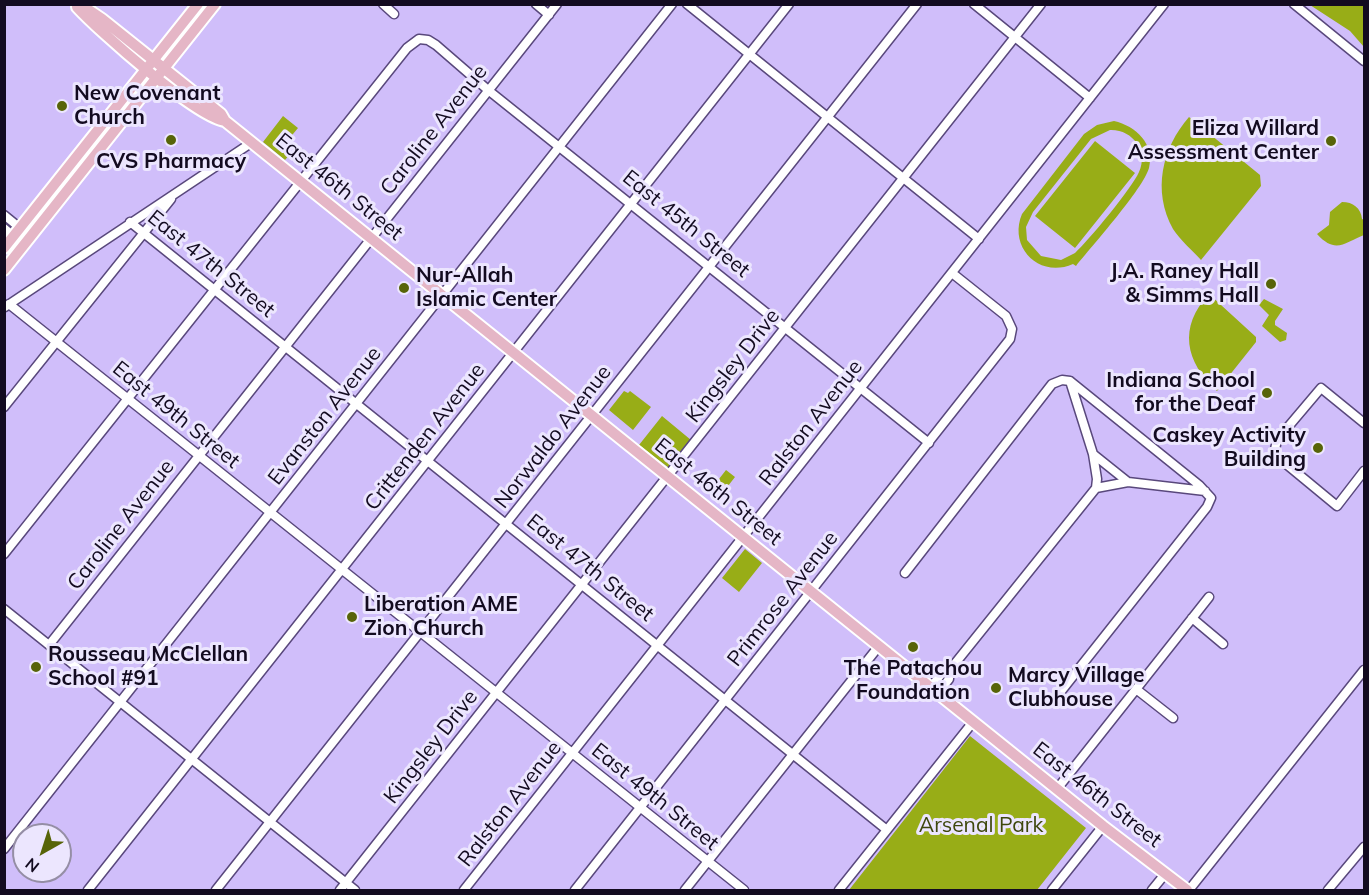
<!DOCTYPE html>
<html>
<head>
<meta charset="utf-8">
<style>
	body { margin:0 }
	#map { position:relative; width:1369px; height:895px; overflow:hidden; background:#d0befa; font-family:Mulish,sans-serif }
	canvas { display:block }
	.frame { position:absolute; inset:0; border:6px solid #130b20; pointer-events:none }
	.north { position:absolute; left:12px; top:823px; width:60px; height:60px; box-sizing:border-box; background:#ece6fe; border:2px solid #958ea5; border-radius:50%; rotate:219deg; font-size:16px; font-weight:700; line-height:24px; text-align:center; color:#130b20 }
	.north::after { content:''; display:block; margin:auto; width:21px; height:27px; background:#576408; clip-path:polygon(50% 0,100% 100%,50% 72%,0 100%) }
</style>
</head>
<body>
<div id="map">
<canvas width="1369" height="895"></canvas>
<div class="frame"></div>
<div class="north">N</div>
</div>
<script>
const context = document.querySelector('canvas').getContext('2d');
context.lineJoin = 'round';
function fillPath(path, color) { context.fillStyle = color; context.fill(path, 'evenodd'); }
function trace(path, color, width, dash) { context.strokeStyle = color; context.lineWidth = width; context.lineCap = dash ? 'butt' : 'round'; context.setLineDash(dash || []); context.stroke(path); }
function label(font, color, halo, rows, align = 'center') {
  context.font = font + ' Mulish,sans-serif'; context.lineWidth = 6; context.setLineDash([]); context.textBaseline = 'middle'; context.strokeStyle = halo; context.fillStyle = color; for (const [text, x, y, turn = 0] of rows) {
    context.save(); context.translate(x, y); context.rotate((+turn || 0) * Math.PI / 180); context.textAlign = isNaN(turn) ? turn : align; if (halo) context.strokeText(text, 0, 0); context.fillText(text, 0, 0); context.restore();
  }
}
const green = new Path2D(`
	M1310 5H1364V47L1350 31Z
	M283 116 298 128 283 146 291 153 285 160 263 142Z
	M1189 117 1260 175 1261 186 1201 260C1192 250 1180 240 1173 229 1152 191 1162 148 1189 117Z
	M1114 121C1136 126 1155 144 1149 168 1143 189 1092 246 1076 266L1073 264C1039 279 1008 247 1022 214L1084 134 1097 125ZM1110 130C1132 129 1149 151 1139 172 1132 188 1089 240 1075 253L1061 260 1041 256 1027 240 1026 227 1033 212 1091 139Z
	M1095 141 1135 173 1075 248 1035 216Z
	M1342 202C1353 202 1361 208 1362 219L1364 220V235C1345 242 1336 255 1317 234L1329 225 1330 212Z
	M1209 294 1256 337V342L1217 391C1185 362 1178 327 1209 294Z
	M1264 299 1283 309 1275 321V325L1287 333 1286 340 1280 342 1262 326 1269 315 1259 305Z
	M624 391 628 393 630 391 651 407 633 430 609 410Z
	M662 416 691 440 669 468 639 445Z
	M726 470 735 477 721 495 712 488Z
	M745 549 762 563 739 592 722 578Z
	M970 736 1086 828 1037 890H849Z`);
const minor = new Path2D(`
	M383 4 394 14
	M536 4 549 15
	M687 4 979 239
	M974 4 1090 98
	M1294 4 1364 61
	M4 215 31 237
	M130 222 887 830
	M4 228 24 245
	M9 304 744 890
	M5 307 251 143
	M1070 381 1093 454
	M4 407 171 199
	M1364 423 1321 388 1277 440 1274 454 1337 506 1364 471
	M1093 454 1128 482 1096 488 1097 479Z
	M1128 482 1205 491
	M4 554 407 48 419 39 428 40 436 45 488 90 929 443
	M905 573 1052 384 1062 380 1070 381 1199 485 1211 498 1207 507 1062 690
	M4 609 355 890
	M1192 618 1223 644
	M49 645 557 4
	M949 671 1096 488
	M931 687 942 673 949 671V679L938 693
	M1136 689 1173 718
	M1057 789 1209 597
	M4 849 672 4
	M88 890 789 4
	M216 890 917 4
	M340 890 1041 4
	M464 890 1164 4
	M575 890 1010 339 1012 329 1006 316 952 273
	M685 890 879 646
	M839 890 973 722
	M1052 890 1103 826
	M1152 890 1165 874
	M1189 890 1364 670
	M1328 890 1364 847`);
const major = new Path2D(`
	M80 4 102 19 221 114 225 121 1103 826 1187 890
	M77 7C99 31 196 117 225 121
	M4 248 198 4
	M4 270 215 4`);
const markers = [
	[62,106,6,"#576408"],
	[171,140,6,"#576408"],
	[1331,141,6,"#576408"],
	[1271,284,6,"#576408"],
	[404,288,6,"#576408"],
	[1267,393,6,"#576408"],
	[1318,448,6,"#576408"],
	[352,617,6,"#576408"],
	[913,647,6,"#576408"],
	[36,667,6,"#576408"],
	[996,688,6,"#576408"]
];
const poiNames = [
	["New Covenant",74,94],
	["Church",74,118],
	["Eliza Willard",1319,129,"right"],
	["Assessment Center",1319,153,"right"],
	["CVS Pharmacy",171,162,"center"],
	["J.A. Raney Hall",1259,272,"right"],
	["& Simms Hall",1259,296,"right"],
	["Nur-Allah",416,276],
	["Islamic Center",416,300],
	["Indiana School",1255,381,"right"],
	["for the Deaf",1255,405,"right"],
	["Caskey Activity",1306,436,"right"],
	["Building",1306,460,"right"],
	["Liberation AME",364,605],
	["Zion Church",364,629],
	["Rousseau McClellan",48,655],
	["School #91",48,679],
	["The Patachou",913,669,"center"],
	["Foundation",913,693,"center"],
	["Marcy Village",1008,676],
	["Clubhouse",1008,700]
];
const streetNames = [
	["Caroline Avenue",434,130,-52],
	["East 46th Street",339,187,39],
	["East 45th Street",686,224,39],
	["East 47th Street",211,264,39],
	["Kingsley Drive",733,366,-52],
	["East 49th Street",176,415,39],
	["Evanston Avenue",325,416,-52],
	["Ralston Avenue",811,423,-52],
	["Crittenden Avenue",425,437,-52],
	["Norwaldo Avenue",553,437,-52],
	["East 46th Street",718,492,39],
	["Caroline Avenue",121,525,-52],
	["East 47th Street",590,568,39],
	["Primrose Avenue",783,599,-52],
	["Kingsley Drive",431,747,-52],
	["East 46th Street",1097,795,38],
	["East 49th Street",655,797,39],
	["Ralston Avenue",510,804,-52]
];
const parkNames = [
	["Arsenal Park",981,826]
];
fillPath(green, '#98ad17');
trace(minor, '#59487c', 11);
trace(major, '#fff', 14);
trace(minor, '#fff', 8);
trace(major, '#e5b6c6', 10);
for (const [x, y, r, color] of markers) { const dot = new Path2D(); dot.arc(x, y, r, 0, 2 * Math.PI); context.fillStyle = color; context.fill(dot); trace(dot, '#ece6fe', 2); }
label('bold 21px', '#130b20', '#ece6fe', poiNames, 'left');
label('21px', '#130b20', '#ece6fe', streetNames);
label('21px', '#3e470c', '#ece6fe', parkNames);
</script>
</body>
</html>
